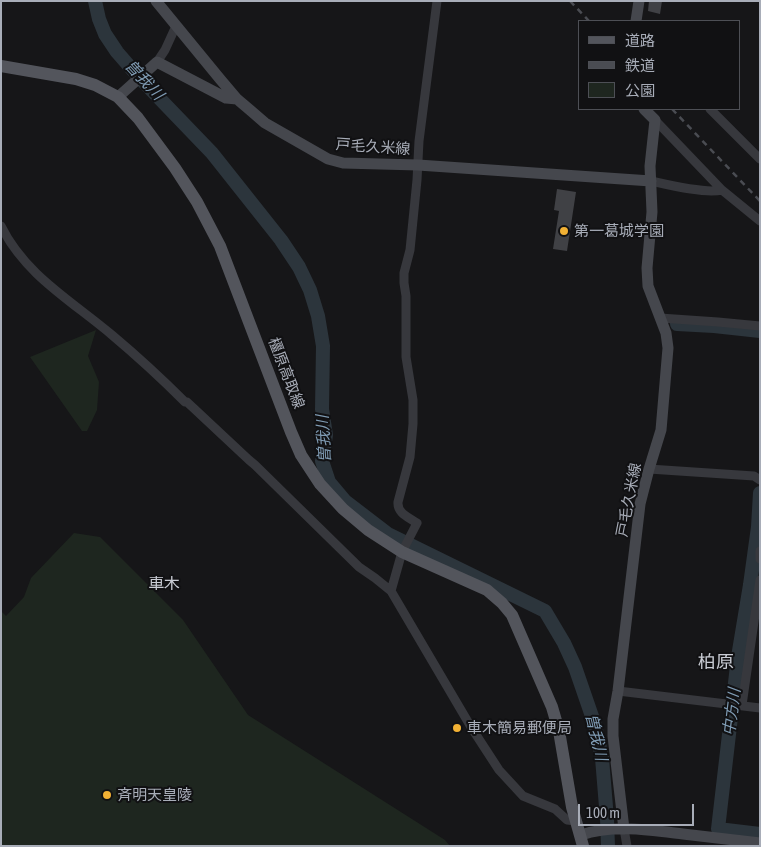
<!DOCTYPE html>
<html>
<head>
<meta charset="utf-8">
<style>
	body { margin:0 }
	#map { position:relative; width:761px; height:847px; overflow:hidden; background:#161618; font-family:"Asap Condensed","Noto Sans JP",sans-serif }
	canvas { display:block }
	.frame { position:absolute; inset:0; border:2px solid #a8adb8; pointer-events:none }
	.legend { position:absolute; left:578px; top:20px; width:162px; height:90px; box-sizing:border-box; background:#111113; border:1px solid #4d4f55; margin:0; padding:6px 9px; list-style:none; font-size:15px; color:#a8adb8 }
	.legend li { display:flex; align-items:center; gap:10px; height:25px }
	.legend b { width:25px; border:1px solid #4d4f55 }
	.scale { position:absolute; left:578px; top:804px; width:116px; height:22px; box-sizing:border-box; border:2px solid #a8adb8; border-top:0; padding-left:6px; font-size:15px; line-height:18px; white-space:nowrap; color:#a8adb8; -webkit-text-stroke:4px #111113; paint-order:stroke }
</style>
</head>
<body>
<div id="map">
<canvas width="761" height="847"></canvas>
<div class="frame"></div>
<ul class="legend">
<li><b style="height:6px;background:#53555c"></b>道路</li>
<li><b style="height:6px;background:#4a4c52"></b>鉄道</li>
<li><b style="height:14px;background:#1e261f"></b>公園</li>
</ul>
<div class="scale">100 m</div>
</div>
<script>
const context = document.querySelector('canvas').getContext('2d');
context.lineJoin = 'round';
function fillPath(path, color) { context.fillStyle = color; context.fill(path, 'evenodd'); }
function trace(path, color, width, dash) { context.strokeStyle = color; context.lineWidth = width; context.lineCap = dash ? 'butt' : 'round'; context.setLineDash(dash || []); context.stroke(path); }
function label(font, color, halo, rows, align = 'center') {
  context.font = font + ' "Asap Condensed","Noto Sans JP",sans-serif'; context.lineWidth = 4; context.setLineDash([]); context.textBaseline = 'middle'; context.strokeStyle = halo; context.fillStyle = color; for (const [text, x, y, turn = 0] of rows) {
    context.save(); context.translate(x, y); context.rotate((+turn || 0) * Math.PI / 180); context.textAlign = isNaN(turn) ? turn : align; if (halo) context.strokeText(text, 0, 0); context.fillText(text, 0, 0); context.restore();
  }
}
const green = new Path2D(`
	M96 330 88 356 99 382 97 410 87 431H82L30 357Z
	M74 533 100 537 183 620 248 715 445 840 450 846H1V611L6 616 24 597 31 578Z`);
const river = new Path2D(`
	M95 1 99 19 105 34 117 52 137 75 212 153 281 240 299 267 310 290 318 316 323 346 322 409 326 435 322 461 329 482 345 501 388 534 545 611 564 643 575 667 595 725 602 758 607 819 608 846
	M677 324 714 326 760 331
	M760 493 758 527 750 585 738 657 718 829 760 834`);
const building = new Path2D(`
	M649 1H662L660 14 648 11Z
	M557 189 576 192 567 251 553 249 559 211 554 210Z`);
const minor = new Path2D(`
	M157 62 165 50 176 26
	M710 109 760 159
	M655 120 722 190
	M651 181C669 185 705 194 722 190L760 221
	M1 226C25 275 72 301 112 335 137 356 162 379 185 402H187L249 460 255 465 359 567 375 578 391 591 471 727 499 770 523 796 555 809 567 820 576 821
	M660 318 718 322 760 326
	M649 469 754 476 760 480
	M760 551V559
	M391 591 402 552 417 523C408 517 397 513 398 502L410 457 413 424V400L406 357V296L404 283V273L410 250 417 180 419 141 437 1
	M618 691 760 708
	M742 705 760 580
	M624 829 627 846`);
const secondary = new Path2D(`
	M156 1 220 79 237 99 250 110 265 123 328 159 343 163 418 165 651 181
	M636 21 639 1
	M118 97 157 62 226 98 237 99
	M624 829 613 736V719L618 691 640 504 649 469 661 430 668 348 666 333 648 286 647 268 652 212 650 166 655 120 644 109
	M581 835C613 824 650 830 683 834 709 837 734 840 760 843`);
const primary = new Path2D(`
	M1 66 76 79 95 85 118 97 138 118 175 168 197 202 220 246 291 432 301 455 320 484 343 509 368 530 402 552 487 590 502 603 512 615 552 707 559 731 572 807 583 846`);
const rail = new Path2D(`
	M570 1 589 21
	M672 109 760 201`);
const markers = [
	[564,231,5,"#f2b134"],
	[457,728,5,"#f2b134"],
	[107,795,5,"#f2b134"]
];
const streetNames = [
	["戸毛久米線",373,147,4],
	["橿原高取線",286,373,69],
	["戸毛久米線",629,500,-79]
];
const poiNames = [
	["第一葛城学園",574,231],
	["車木簡易郵便局",467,728],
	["斉明天皇陵",117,795]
];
const waterNames = [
	["曽我川",144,80,47],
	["曽我川",324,439,-93],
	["中方川",732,712,-83],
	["曽我川",596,737,77]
];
const neighbourhoodNames = [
	["車木",164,584]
];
const quarterNames = [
	["柏原",716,662]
];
fillPath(green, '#1e261f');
trace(river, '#2c353c', 14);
fillPath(building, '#404145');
trace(minor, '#37383d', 9);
trace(secondary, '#45474d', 11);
trace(primary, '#53555c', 12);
trace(rail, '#4a4c52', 2.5, [6, 5]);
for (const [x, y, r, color] of markers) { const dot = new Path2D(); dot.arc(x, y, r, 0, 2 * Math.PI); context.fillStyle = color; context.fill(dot); trace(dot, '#111113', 2); }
label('15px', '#a8adb8', '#111113', streetNames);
label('15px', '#a8adb8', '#111113', poiNames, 'left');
label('italic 16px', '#7f9bb3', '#111113', waterNames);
label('16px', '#c9ccd4', '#111113', neighbourhoodNames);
label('18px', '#c9ccd4', '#111113', quarterNames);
</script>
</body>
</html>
